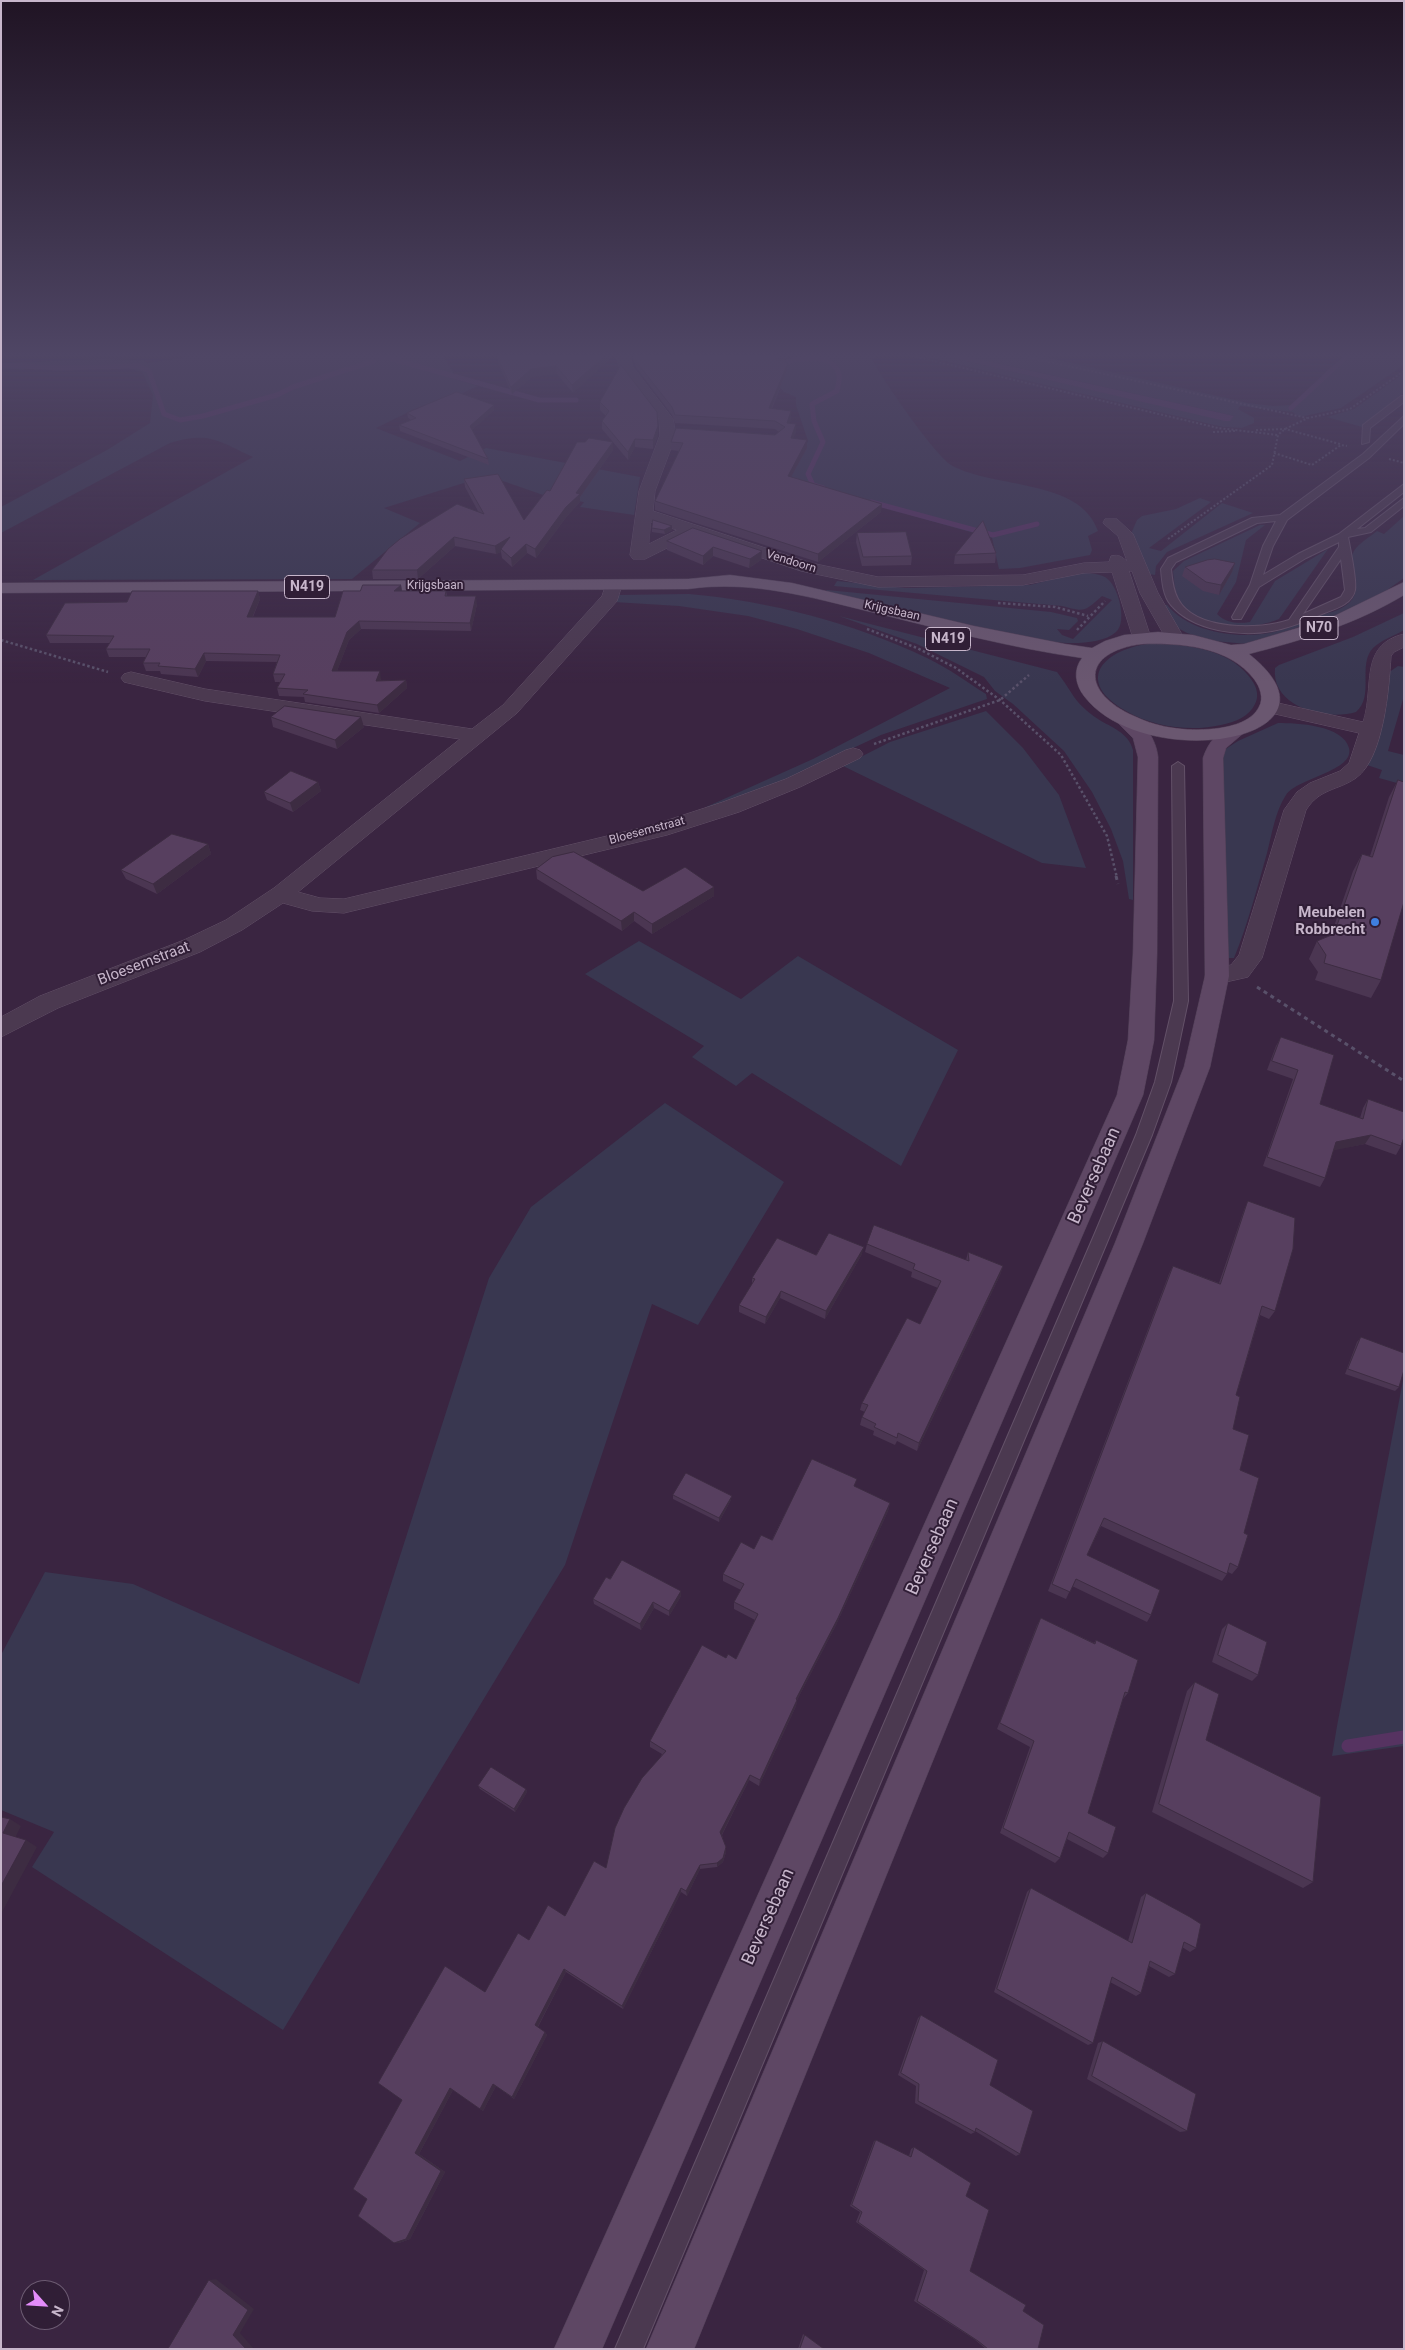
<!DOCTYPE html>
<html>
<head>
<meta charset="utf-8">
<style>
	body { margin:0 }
	#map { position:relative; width:1405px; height:2350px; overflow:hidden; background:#3a2541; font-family:Roboto,sans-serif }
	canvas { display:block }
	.frame { position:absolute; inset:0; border:2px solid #c7b6cb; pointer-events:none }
	.north { position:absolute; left:20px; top:2280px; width:50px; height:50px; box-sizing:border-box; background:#301e36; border:1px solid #6c5b72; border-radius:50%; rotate:116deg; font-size:14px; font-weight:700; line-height:20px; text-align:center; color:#c7b6cb }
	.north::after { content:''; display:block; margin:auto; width:18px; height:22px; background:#e38cfa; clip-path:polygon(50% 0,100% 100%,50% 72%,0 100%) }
</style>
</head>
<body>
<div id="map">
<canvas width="1405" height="2350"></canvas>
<div class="frame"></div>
<div class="north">N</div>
</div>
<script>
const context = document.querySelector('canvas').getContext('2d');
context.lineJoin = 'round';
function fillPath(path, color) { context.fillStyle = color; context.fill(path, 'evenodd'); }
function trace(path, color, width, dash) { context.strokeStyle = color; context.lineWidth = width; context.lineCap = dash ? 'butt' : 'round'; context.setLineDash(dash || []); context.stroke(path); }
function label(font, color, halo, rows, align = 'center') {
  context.font = font + ' Roboto,sans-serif'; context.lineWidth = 4; context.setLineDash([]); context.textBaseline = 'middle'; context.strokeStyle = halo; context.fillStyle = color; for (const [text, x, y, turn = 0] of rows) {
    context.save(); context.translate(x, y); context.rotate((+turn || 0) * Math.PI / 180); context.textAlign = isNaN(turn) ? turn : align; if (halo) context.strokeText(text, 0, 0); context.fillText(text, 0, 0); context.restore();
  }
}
const green = new Path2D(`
	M201 355H443L455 376 452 378 478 386 432 407 428 412 417 408 376 428 460 461 486 448 640 477 634 515 580 507 584 502 546 496 500 480 467 482 384 508 420 523 352 579 33 580 253 457C218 441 209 431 170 443L1 533V507L107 450 150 423 153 395 142 372 120 366 1 370V363L102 359 143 360 147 363Z
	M799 355H877L872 359C882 379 934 454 951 465 993 489 1080 478 1098 531L1088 536 1092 550 1090 555 1020 568 999 569 992 538 789 481 808 441 796 405V397L784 392 764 370Z
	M919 355H940L1229 421 1234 416 961 355H1037L1248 403 1273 406 1292 405 1345 355H1404V365L1341 408 1300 417 1292 412 1240 406 1238 409 1254 418V423L1242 428 1223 427Z
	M1404 373V392L1362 427 1327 417 1354 409Z
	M1200 498 1211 502 1149 548 1161 551 1222 503 1253 513 1167 552 1156 566 1155 575 1148 574 1130 536 1137 520 1142 516 1176 509Z
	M1404 516V578L1383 593 1351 610 1247 644 1214 641 1187 633 1176 627 1162 605H1167C1189 632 1236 639 1269 633 1285 630 1300 622 1315 617 1327 613 1341 611 1350 602 1365 587 1344 565 1354 551 1359 543 1370 537 1377 531L1384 534Z
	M1260 525H1265L1246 540 1236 582 1217 614C1226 623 1238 624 1250 622L1275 581 1328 549 1279 619C1250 631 1204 631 1182 604 1175 595 1174 582 1173 571L1184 561Z
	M1078 573C1087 573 1097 573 1105 577 1118 584 1128 622 1116 632 1099 647 1060 643 1040 641L825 592 827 590 1051 612 1077 618 1078 621 1069 630 1057 629 1062 635 1073 639 1112 600 1102 596C1084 612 1085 612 1062 606L834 586 837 581 905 588 1030 585Z
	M689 594C769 601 854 623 927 658 948 668 967 682 986 694L987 699 881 735 772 786 713 808 706 807 813 759 950 688 869 653 797 629 748 616 679 606 614 602 619 595Z
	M1404 613V630C1394 636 1381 640 1373 648 1357 665 1375 696 1356 712 1327 721 1271 708 1275 668L1279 665 1353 637Z
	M839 616 1057 672C1074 694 1073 702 1098 719 1112 728 1128 732 1133 750V900L1129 899 1123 861 1111 829 1092 792 1064 751 1013 704 995 691 984 677 917 644Z
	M1147 644C1182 643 1233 648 1253 682 1257 688 1259 697 1255 704 1249 717 1235 722 1221 725 1191 732 1153 727 1126 711 1075 682 1101 651 1147 644Z
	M1398 666 1404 667V696L1388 751 1404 755V785L1379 778 1382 770 1367 765 1386 709 1388 673Z
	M986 711 1023 748 1059 795 1086 868 1042 863 843 766 890 742Z
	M1278 723C1297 723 1343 725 1349 748 1355 771 1297 778 1286 795 1275 812 1272 834 1267 853 1257 888 1248 924 1234 958H1227L1221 766 1224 750 1238 741Z
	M639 941 741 999 798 956 958 1050 901 1166 752 1073 736 1086 692 1057 704 1046 585 974Z
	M665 1103 784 1182 698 1325 652 1304 565 1565 283 2030 32 1867 54 1832 1 1810V1655L45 1572 133 1584 359 1684 489 1278 531 1207Z
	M1404 1375V1746L1332 1756 1337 1726Z`);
const water = new Path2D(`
	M940 355H961L1234 416 1230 421H1225Z`);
const streamFar1 = new Path2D(`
	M378 355 539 400H576
	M1 365 59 368 139 366 149 371 164 414 180 420 203 416 277 395 293 387 374 361
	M774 365C791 360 833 349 839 375 840 380 838 386 837 391L812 404 814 421 823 442 808 474 813 485 823 488
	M1291 408 1348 355
	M871 502 993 535 1037 524`);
const stream = new Path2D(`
	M1348 1746 1404 1737`);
const pathFar2 = new Path2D(`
	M908 355 1218 428 1278 435
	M1017 355 1307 418
	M1256 430 1285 429 1340 444
	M1213 432 1235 431
	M1274 453 1312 465 1341 445 1347 446
	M1389 459 1404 463
	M1168 539 1272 465 1278 435 1285 429 1308 418 1350 409 1404 371`);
const pathFar1 = new Path2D(`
	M998 603 1055 607 1088 616
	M867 629 917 648 956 668 1000 700 1061 755 1107 836 1117 878
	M1077 630 1105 601
	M1 640 108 672
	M874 744 1000 700 1029 675`);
const path = new Path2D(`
	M1116 876 1118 884
	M1257 987 1404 1081`);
const service = new Path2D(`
	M1401 396H1404V402L1370 428 1369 442 1362 444 1363 425Z
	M1404 416V424L1369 458 1287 520 1273 546 1263 575 1298 554 1339 534 1404 484V492L1357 529 1365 528 1404 498V506L1371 532 1348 537C1350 548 1357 581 1355 590 1352 605 1334 609 1322 614 1306 621 1289 628 1272 631 1241 637 1193 631 1171 605 1163 596 1162 581 1161 569L1168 558 1252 518 1280 515 1363 454ZM1276 521 1263 546 1250 585 1232 617 1233 619H1241L1259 587 1306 558 1339 542V547L1289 620C1260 630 1195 631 1178 599 1173 590 1172 579 1171 569L1176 562 1257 523ZM1341 559 1345 590 1341 597 1303 614Z
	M1178 762 1184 766 1188 1001 1171 1082 1152 1135 643 2349H615L1095 1233 1136 1135 1155 1082 1174 1001 1172 766Z`);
const minor = new Path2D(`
	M616 355H630L633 367 673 419 676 435 655 491 653 511 811 563 878 577 1023 575 1084 563 1109 562 1111 556C1120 554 1121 557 1127 561L1118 536 1103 523 1105 519H1117L1133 534 1158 593 1184 638 1182 642H1168L1140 593 1132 571H1129L1151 638 1149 642H1135L1133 638 1112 572 1084 573 1023 585 878 587 801 571 693 535 645 559H633L630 555 639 491 660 435 659 419 619 367ZM651 522 677 530 649 544Z
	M613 580 619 581 622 585 617 601 517 713 298 892 320 898 344 899 653 825 723 802 786 779 846 750 853 748 860 750 863 754 860 758 800 787 739 812 667 835 344 913 312 911 283 903 242 930 200 952 58 1008 1 1037V1017L40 996 184 940 226 920 274 888 460 739 205 701 124 682 121 678 124 674 131 672 205 689 472 729 503 705 602 596 607 581Z
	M1404 634V647L1394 652 1391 656C1389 688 1384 758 1356 778 1337 791 1320 788 1306 810L1262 958 1248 977 1217 984 1208 982 1205 976 1208 970 1231 965 1239 955 1284 810 1297 792 1310 783 1340 771 1349 763 1359 733 1262 711 1259 707 1262 703 1269 701 1363 722C1375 687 1358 645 1404 634Z`);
const secondary = new Path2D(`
	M1126 715C1144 720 1156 739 1158 757L1157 954 1154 1040 1143 1095 602 2349H554L1117 1095 1128 1040 1133 954 1138 757 1133 738 1116 721 1119 717Z
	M1236 725 1243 727 1246 731 1226 748 1223 758 1229 976 1210 1067 1143 1243 694 2349H646L1115 1243 1184 1067 1205 976 1203 758C1208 742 1219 729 1236 725Z`);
const primary = new Path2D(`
	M730 575 792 583 974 626 1065 644 1092 648 1105 641 1124 635 1158 632 1193 635 1231 645 1244 644 1328 619 1404 582V595C1356 624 1303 640 1249 654 1359 741 1144 775 1084 696 1075 684 1073 670 1082 658 1011 648 941 629 871 612 810 597 751 580 688 589L1 593V583L688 579ZM1142 644C1181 643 1228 646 1254 679 1260 687 1264 698 1259 707 1252 721 1233 726 1220 728 1191 732 1161 729 1134 716 1082 693 1080 652 1142 644Z`);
const wall = new Path2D(`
	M497 355H614L573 393 557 374 532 377 512 394 498 362Z
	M632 355H789L782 361 787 370 772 409 791 411V419L789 424 796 432 793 438 807 448 791 477 881 512 818 562 655 510V501L679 451 671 450V442L775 435 779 432 775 429 675 423 672 415 635 366Z
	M600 402 658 435 653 449 635 447 628 460 602 429V421L606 416 600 410Z
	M494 410 472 430 488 459 489 465 400 431 399 425 411 420 408 418 407 413Z
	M585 442H613V450L580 497V502L567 516 536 558 527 553 512 567 502 558 501 552 496 554 455 546 418 579H373L372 570 479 513 465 487 464 479 524 520 550 491Z
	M652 528 672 530 665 534 652 532Z
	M857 533 912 556 911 565 862 566 856 542Z
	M667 541 762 551 761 560 749 568 713 556 703 565 667 550Z
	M996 553 995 563 954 564 955 555Z
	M1235 563 1232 572 1219 595 1203 591 1182 576 1185 567Z
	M401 585 402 591H446L447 596 477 604 471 631 361 629 349 640 337 671 381 679 380 681 406 680 407 688 379 713 305 702 304 697 279 696 277 688 280 682H275L273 674 277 662 206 661 198 677 161 674 160 671H146L143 663 146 657H109L106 649 110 643H50L46 635 127 602 258 591 260 599 253 617H335L360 591Z
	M271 717H361L364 727 337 749 273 727Z
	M1398 780 1381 980 1371 998 1315 980 1318 972 1309 959 1317 941 1331 935 1353 871 1362 854 1370 856 1389 797Z
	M318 782 321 791 293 812 267 800 264 792Z
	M208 844 211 854 157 894 126 879 121 870Z
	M536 869 643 891 714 887V896L652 934 634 921 622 931 537 879Z
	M1281 1037 1320 1104 1360 1118 1363 1108 1368 1099 1401 1146 1396 1155 1365 1144 1333 1150 1325 1178 1320 1187 1263 1166 1293 1079 1267 1070 1276 1046Z
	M1248 1201 1275 1311 1269 1319 1260 1315 1236 1395 1233 1429 1240 1470 1244 1533 1238 1567 1232 1574 1228 1572 1227 1574 1222 1581 1101 1526 1087 1555 1151 1615 1147 1622 1072 1586 1066 1599 1048 1591 1169 1274 1173 1266 1219 1283 1244 1210Z
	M867 1244 966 1260 968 1252 1003 1266 1000 1275 917 1451 897 1441 895 1445 873 1435 874 1431 860 1425 862 1417 865 1412 860 1410 862 1403 920 1324 938 1288 911 1277 912 1272 865 1252Z
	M862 1254 825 1319 780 1298 765 1324 739 1312V1305L752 1285V1278L816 1255Z
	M1361 1337 1399 1387 1395 1391 1345 1374 1357 1342Z
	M856 1487 890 1503 888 1511 836 1625 797 1700 796 1706 759 1786 749 1780 722 1835 726 1852 723 1862 717 1867 700 1869 687 1896 681 1892 623 2009 566 1972 538 2027 545 2032 547 2035 514 2099 496 2086 483 2111 453 2090 419 2154 445 2172 410 2239 399 2243H394L358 2216 485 1992 529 1940 565 1916 606 1868 662 1754 650 1747V1741L726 1658 736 1659 755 1620 734 1609V1602L741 1590 723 1581V1574L754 1549 772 1540Z
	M673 1495 731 1500 719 1522 673 1499Z
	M610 1579 681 1596 669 1616 654 1608 641 1630 594 1604 593 1599Z
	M1041 1618 1094 1643 1096 1640 1128 1693 1123 1699 1088 1813 1108 1853 1103 1858 1067 1839 1060 1858 1055 1863 1000 1833 1030 1747 997 1729 1037 1625Z
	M1228 1623 1258 1675 1252 1681 1212 1662 1222 1629Z
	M1195 1682 1206 1740 1313 1882 1303 1888 1152 1812 1187 1691Z
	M478 1786 526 1789 527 1792 515 1812 480 1789Z
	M1031 1888 1128 1941 1141 1897 1146 1893 1196 1948 1190 1952 1182 1947 1175 1974 1169 1977 1149 1966 1141 1993 1136 1996 1110 1982 1093 2043 1088 2045 994 1992 1027 1892Z
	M921 2015 990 2085 1020 2154 1016 2156 975 2131V2132L971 2134 915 2103 916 2086 898 2075 918 2018Z
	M1103 2041 1187 2131 1180 2132 1087 2079 1098 2043Z
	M876 2140 909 2156 911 2149 914 2147 966 2196 970 2271 1023 2311 1038 2349H986L974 2339 914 2301 924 2270 856 2222 860 2212 850 2206 874 2141Z
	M803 2334 824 2349H798Z`);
const shadedWall = new Path2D(`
	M606 355H614L573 393 572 385Z
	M781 355H789L775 367 776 359Z
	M788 363 787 370 768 416 769 408Z
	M556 366 557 374 532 377 512 394 511 387 531 369Z
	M494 405V410L470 432V426Z
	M791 411V419L787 431V423Z
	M796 424V432L791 446V438Z
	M658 426V435L653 449V440Z
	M635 439V447L628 460V452Z
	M807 440V448L787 484 788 476Z
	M613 442V450L580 497V502L567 516 536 558 535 549Z
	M882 504 881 512 818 562V554Z
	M672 526V530L665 534 664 530Z
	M454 537 455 546 418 579 417 570Z
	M510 537 501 549V552L496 554 495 546Z
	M526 544 527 553 512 567 511 558Z
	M713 547V556L703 565V556Z
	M762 551 761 560 749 568 750 559Z
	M1235 563 1232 572 1219 595 1221 585Z
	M401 585 402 593 394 591Z
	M258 591 260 599 249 625 247 617Z
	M476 596 477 604 471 631 470 623Z
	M359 621 361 629 349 640 334 679 332 671 347 632Z
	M204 653 206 661 198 677 195 669Z
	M380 671 381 679 378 689 376 681Z
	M406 680 407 688 379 713 377 705Z
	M361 717 364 727 337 749 335 740Z
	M318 782 321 791 293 812 290 803Z
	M208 844 211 854 157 894 153 884Z
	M714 887V896L652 934V924Z
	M634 912V921L622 931 621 921Z
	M1371 1135 1365 1144 1331 1151 1336 1142Z
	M864 1247 862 1254 825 1319 826 1311Z
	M1003 1266 1000 1275 917 1451 919 1443Z
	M781 1291 780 1298 765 1324 766 1317Z
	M732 1496 731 1500 719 1522V1518Z
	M890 1503 888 1511 836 1625 797 1700 796 1706 759 1786 760 1780 796 1699Z
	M681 1591V1596L669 1616V1611Z
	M653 1602 654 1608 641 1630 640 1624Z
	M750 1775 749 1780 720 1838V1832Z
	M526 1789 527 1792 515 1812 514 1809Z
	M10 1819 21 1826 14 1840 3 1833Z
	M26 1840 37 1847 1 1914V1886Z
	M726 1847V1852L723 1862 717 1867V1863Z
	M700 1865V1869L687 1896 686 1891Z
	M681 1888V1892L623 2009 622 2006Z
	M564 1969 566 1972 537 2028 535 2025Z
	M545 2032 547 2035 514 2099 512 2097Z
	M493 2084 496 2086 483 2111 480 2109Z
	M450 2088 453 2090 419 2154 445 2172 410 2239 399 2243H394L415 2153Z
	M216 2279 254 2309 240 2333 254 2349H246L233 2335 209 2280Z`);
const building = new Path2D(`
	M497 355H606L572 385 556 366 531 369 511 387Z
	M633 355H781L776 359 788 363 769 408 791 411 787 423 796 424 791 438 807 440 788 476 882 504 818 554 655 501 683 443 671 442 676 428 775 435 785 427 775 421 675 415 672 407 634 359Z
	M621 365 657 412 658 426 653 440 635 439 628 452 602 421 609 411 600 402Z
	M457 392 494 405 470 426 488 459 399 425 416 418 407 413Z
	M589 438 613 442 576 493 580 494 566 507 535 549 526 544 511 558 501 549 510 537 495 546 454 537 417 570H372L388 549 400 539 457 504 484 514 464 479 498 474 524 520 547 490 550 491 577 442H585Z
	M653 520 672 526 664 530 652 528Z
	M983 521 996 553 955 555Z
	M693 528 762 551 750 559 713 547 703 556 667 541Z
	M906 532 912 556 863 557 857 533Z
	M1215 559 1235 563 1221 585 1206 582 1185 567 1207 560Z
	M363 585H401L394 591H446L445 596H476L470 623 359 621 347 632 332 671H380L376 681 406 680 377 705 303 694 308 690 277 688 285 674H273L280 655 204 653 195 669 158 666 160 663H143L150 649H106L114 636 46 635 65 603 127 602 132 591H258L247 617H335L343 591H360Z
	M285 706 361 717 335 740 271 717Z
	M291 771 318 782 290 803 264 792Z
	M1398 780 1404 782V902L1381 980 1324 963 1326 955 1317 941 1334 934 1362 854 1372 857Z
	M172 834 208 844 153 884 121 870Z
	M574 852 643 891 685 867 714 887 652 924 634 912 621 921 536 869 552 857Z
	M1281 1037 1334 1055 1320 1104 1363 1119 1368 1099 1404 1112V1137L1401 1146 1371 1135 1336 1142 1325 1178 1267 1157 1298 1070 1272 1061Z
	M1248 1201 1295 1218 1293 1249 1275 1311 1262 1306 1236 1395 1240 1397 1233 1429 1249 1435 1240 1470 1259 1478 1244 1533 1248 1535 1238 1567 1230 1563 1227 1574 1104 1518 1087 1555 1160 1590 1151 1615 1076 1579 1070 1592 1052 1584 1173 1266 1220 1284Z
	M874 1225 969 1261 968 1252 1003 1266 919 1443 898 1433 897 1438 874 1427 876 1424 862 1417 868 1405 862 1403 907 1318 920 1324 941 1281 913 1269 915 1264 867 1244Z
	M829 1233 864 1247 826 1311 781 1291 766 1317 739 1305 755 1279 752 1278 777 1238 816 1255Z
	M1361 1337 1404 1353V1370L1399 1387 1348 1369Z
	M812 1459 857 1479 854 1486 890 1503 838 1618 796 1699 797 1700 760 1780 750 1775 720 1832 726 1847 723 1858 717 1863 700 1865 686 1891 681 1888 622 2006 564 1969 535 2025 545 2032 512 2097 493 2084 480 2109 450 2088 415 2153 441 2171 406 2239 394 2243 358 2216 367 2199 353 2189 402 2100 378 2083 445 1966 485 1992 518 1933 529 1940 548 1905 565 1916 594 1861 606 1868 615 1828 624 1808 642 1778 666 1751 650 1741 702 1645 726 1658 728 1654 736 1659 758 1614 734 1602 744 1584 723 1574 741 1542 754 1549 761 1535 772 1540Z
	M686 1473 732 1496 719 1518 673 1495Z
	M622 1560 681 1591 669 1611 653 1602 640 1624 593 1599 606 1577 610 1579Z
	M1041 1618 1095 1644 1096 1640 1138 1660 1128 1693 1125 1692 1088 1813 1116 1827 1108 1853 1069 1832 1060 1858 1003 1828 1034 1741 1000 1723Z
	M1228 1623 1267 1642 1258 1675 1218 1655Z
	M1195 1682 1219 1694 1206 1740 1321 1797 1313 1882 1159 1804Z
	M491 1767 526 1789 514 1809 478 1786Z
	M1 1817 10 1819 3 1833 26 1840 1 1886Z
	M1031 1888 1132 1943 1146 1893 1190 1917 1201 1924 1196 1948 1184 1942 1175 1974 1150 1961 1141 1993 1112 1977 1093 2043 997 1989Z
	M921 2015 998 2060 990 2085 1033 2111 1020 2154 976 2128 975 2132 918 2101 919 2084 901 2073Z
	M1103 2041 1196 2094 1187 2131 1092 2076Z
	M876 2140 911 2157 914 2147 971 2183 966 2196 989 2210 970 2271 1026 2305 1023 2311 1044 2325 1038 2349H988L978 2341 917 2301 927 2271 858 2222 862 2212 852 2205Z
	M209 2280 248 2310 233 2335 246 2349H168Z
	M805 2335 824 2349H800Z`);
const markers = [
	[1375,922,5,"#3f7fe0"]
];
const farStreetnames = [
	["Vendoorn",791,562,17],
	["Krijgsbaan",435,586],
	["Krijgsbaan",892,611,13],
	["Bloesemstraat",647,831,-15]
];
const shields = [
	[307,587,45],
	[1319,628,38],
	[948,639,45]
];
const shieldNames = [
	["N419",307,587],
	["N70",1319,628],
	["N419",948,639]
];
const poiNames = [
	["Meubelen",1365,913],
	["Robbrecht",1365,930]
];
const streetNames = [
	["Bloesemstraat",144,964,-21]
];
const nearStreetnames = [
	["Beversebaan",1095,1176,-66],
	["Beversebaan",933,1547,-66],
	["Beversebaan",769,1917,-66]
];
fillPath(green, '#393750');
fillPath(water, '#563361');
trace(streamFar1, '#563361', 5);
trace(stream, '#563361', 13);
trace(service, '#635168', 2);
trace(minor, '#635168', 1);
trace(secondary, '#514057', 1);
trace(primary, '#514057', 1);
trace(pathFar2, '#59516a', 2, [2, 2]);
trace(pathFar1, '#59516a', 2.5, [2.5, 2.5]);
trace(path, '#59516a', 3, [4, 4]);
fillPath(service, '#4b3950');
fillPath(minor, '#4b3950');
fillPath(secondary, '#5e4764');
fillPath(primary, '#6a5770');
fillPath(wall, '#4b3652');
fillPath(shadedWall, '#3d2c42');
fillPath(building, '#573f5f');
trace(building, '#3d2c42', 1);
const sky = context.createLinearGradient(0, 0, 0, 684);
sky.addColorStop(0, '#201424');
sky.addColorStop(0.52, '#4f4665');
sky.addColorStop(1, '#4f466500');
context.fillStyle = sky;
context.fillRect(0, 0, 1405, 684);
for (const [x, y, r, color] of markers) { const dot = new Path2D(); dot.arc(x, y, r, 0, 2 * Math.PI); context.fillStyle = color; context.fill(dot); trace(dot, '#301e36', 2); }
label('12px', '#c7b6cb', '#301e36', farStreetnames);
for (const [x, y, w] of shields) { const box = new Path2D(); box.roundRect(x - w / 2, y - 11.5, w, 23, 4); context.fillStyle = '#301e36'; context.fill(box); trace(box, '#c7b6cb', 1); }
label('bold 14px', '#c7b6cb', null, shieldNames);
label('bold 15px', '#c7b6cb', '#301e36', poiNames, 'right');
label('15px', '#c7b6cb', '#301e36', streetNames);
label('18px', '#c7b6cb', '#301e36', nearStreetnames);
</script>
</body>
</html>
